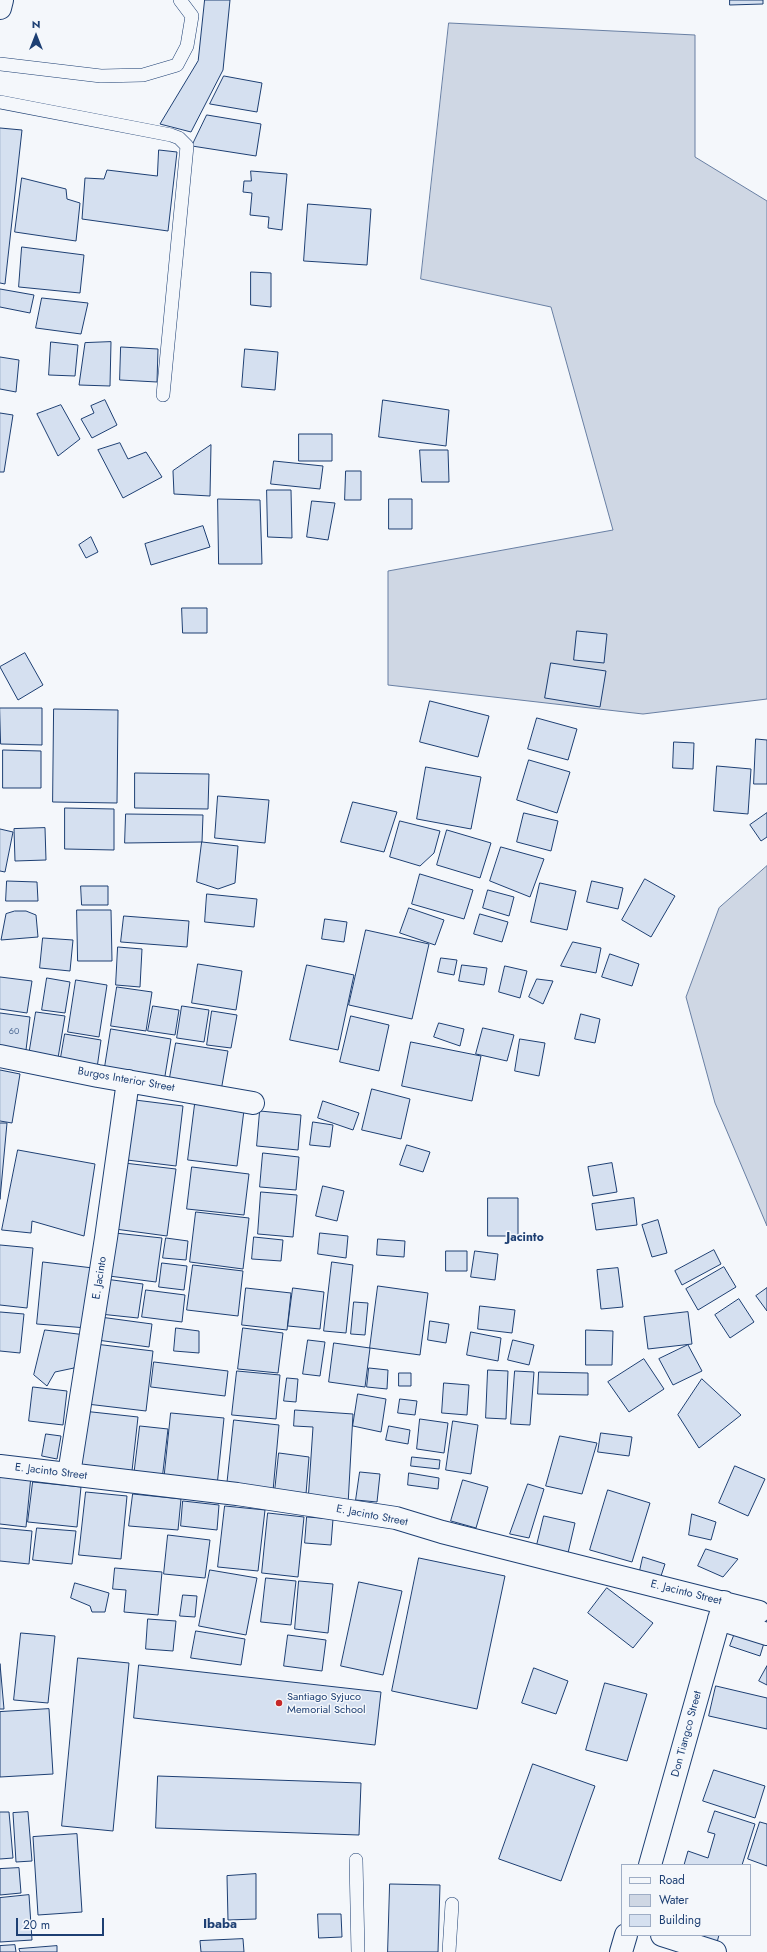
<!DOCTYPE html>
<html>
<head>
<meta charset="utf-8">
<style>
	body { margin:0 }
	#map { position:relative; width:767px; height:1952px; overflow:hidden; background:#f4f7fb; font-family:Jost,sans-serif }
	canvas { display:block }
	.legend { position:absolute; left:621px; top:1864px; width:130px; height:72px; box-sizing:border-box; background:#f4f7fb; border:1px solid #9eadc5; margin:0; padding:5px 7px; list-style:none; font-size:12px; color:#1d3f73 }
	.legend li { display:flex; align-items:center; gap:8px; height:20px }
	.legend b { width:20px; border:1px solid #9eadc5 }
	.north { position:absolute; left:16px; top:16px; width:40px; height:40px; -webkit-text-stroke:3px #f4f7fb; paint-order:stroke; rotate:0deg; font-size:11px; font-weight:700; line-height:16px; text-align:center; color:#1d3f73 }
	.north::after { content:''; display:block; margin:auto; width:14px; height:18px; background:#1d3f73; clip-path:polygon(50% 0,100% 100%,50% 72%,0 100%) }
	.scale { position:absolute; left:16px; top:1918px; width:88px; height:18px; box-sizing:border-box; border:2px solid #1d3f73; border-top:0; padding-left:5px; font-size:12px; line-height:14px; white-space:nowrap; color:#1d3f73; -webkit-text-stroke:3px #f4f7fb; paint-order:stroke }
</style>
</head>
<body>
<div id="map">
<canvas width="767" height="1952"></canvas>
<ul class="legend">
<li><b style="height:5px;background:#f4f7fb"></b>Road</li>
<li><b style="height:11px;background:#cfd7e4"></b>Water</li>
<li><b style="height:11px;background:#d5e0f0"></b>Building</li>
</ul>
<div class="north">N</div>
<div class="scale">20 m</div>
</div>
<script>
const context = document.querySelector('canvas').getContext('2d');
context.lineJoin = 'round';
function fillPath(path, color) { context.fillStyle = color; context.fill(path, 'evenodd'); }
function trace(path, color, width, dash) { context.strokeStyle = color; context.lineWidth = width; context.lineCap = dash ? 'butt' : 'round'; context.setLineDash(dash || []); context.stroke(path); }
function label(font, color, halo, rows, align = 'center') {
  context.font = font + ' Jost,sans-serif'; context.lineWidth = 3; context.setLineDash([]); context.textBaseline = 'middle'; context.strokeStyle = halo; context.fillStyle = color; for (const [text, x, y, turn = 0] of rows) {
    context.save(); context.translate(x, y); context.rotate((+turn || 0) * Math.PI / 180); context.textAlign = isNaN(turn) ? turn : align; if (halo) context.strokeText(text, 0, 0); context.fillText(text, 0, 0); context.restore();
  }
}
const water = new Path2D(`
	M449 23 695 35V157L767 201V699L643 714 388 685V571L613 530 551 307 421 279Z
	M767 866V1226L715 1103 686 997 719 908Z`);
const building = new Path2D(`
	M205 0H230L223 70 191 132 160 124 198 61Z
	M730 0H763V4L730 5Z
	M224 76 262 83 257 112 210 104Z
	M207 115 261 124 256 156 192 146Z
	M0 128 22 130 5 284 0 283Z
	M159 150 177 152 168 231 82 219 85 178 104 179 107 170 157 176Z
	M251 171 287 174 282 230 268 228 269 217 250 215 252 193 243 192 244 181H251Z
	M22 178 66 189 67 199 80 203 76 241 15 232Z
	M308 204 371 209 367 265 304 261Z
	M22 247 84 255 80 293 19 287Z
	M251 272 271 273V307L251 305Z
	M0 289 34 295 30 313 0 307Z
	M42 298 88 303 81 334 36 328Z
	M51 342 78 345 75 376 49 375Z
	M111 342 110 386 79 385 85 343Z
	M121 347 158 349 157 382 120 380Z
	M245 349 278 352 275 390 242 387Z
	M0 357 19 360 16 392 0 389Z
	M105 400 117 425 92 438 81 419 94 413 91 406Z
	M383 400 449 410 446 446 379 437Z
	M61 405 80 439 58 456 37 414Z
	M0 413 13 415 4 472H0Z
	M299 434H332V461H299Z
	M120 443 128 459 146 452 162 477 123 498 98 450Z
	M211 445 210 496 174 494 173 471Z
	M420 450H448L449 482H422Z
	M274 461 323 466 320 489 271 484Z
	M346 471H361V500H345Z
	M267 490H291L292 538 268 537Z
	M218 499 260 500 262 564H219Z
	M389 499H412V529H389Z
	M312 501 335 503 328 540 307 537Z
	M203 526 210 547 151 565 145 544Z
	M91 537 98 552 86 558 79 545Z
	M182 608H207V633H183Z
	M577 631 607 634 604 663 574 660Z
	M25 653 43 685 18 700 0 667Z
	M551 663 606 671 600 707 545 698Z
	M430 701 489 716 478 757 420 742Z
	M0 708H42V745L1 744Z
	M54 709 118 710 117 803 53 802Z
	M537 718 577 729 568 760 528 749Z
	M756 739 767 740V784H754Z
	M674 742 694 743 693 769 673 768Z
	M3 750 41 751V788H3Z
	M529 760 570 772 557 813 517 800Z
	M717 766 751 769 748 814 714 811Z
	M426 767 481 777 471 829 417 819Z
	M135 773 209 774 208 809 135 808Z
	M218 796 269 800 265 843 215 838Z
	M353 802 397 812 384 852 341 842Z
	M65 808 114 809V850L65 849Z
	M524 813 558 821 551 851 517 842Z
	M767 813V837L761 841 750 825Z
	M126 814 203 815 202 842 125 843Z
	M400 821 440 831 434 853 420 866 390 857Z
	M45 828 46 860 15 861 14 829Z
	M0 829 13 832 5 872 0 871Z
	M447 830 491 843 480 878 437 865Z
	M202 842 238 846 235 883 218 889 197 882Z
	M501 847 544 859 530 897 490 881Z
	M420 874 473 890 464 919 412 904Z
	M645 879 675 896 651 937 622 920Z
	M7 881 37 882 38 901H6Z
	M592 881 623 888 618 909 587 902Z
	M540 883 576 891 567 930 531 922Z
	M81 886H108V905H82Z
	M488 890 514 897 509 916 483 908Z
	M207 894 257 899 254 927 205 922Z
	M409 908 444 920 435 945 400 933Z
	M77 910H111L112 961H78Z
	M15 911H26L36 915 38 937 1 940 6 914Z
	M480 914 508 922 502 942 474 934Z
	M124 916 189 921 187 947 121 942Z
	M325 919 347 922 344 942 322 939Z
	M366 930 429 944 412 1019 349 1005Z
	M43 938 73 940 70 971 40 968Z
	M573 942 601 948 596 973 561 966Z
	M118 947 142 949 140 987 116 985Z
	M610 954 639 964 632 986 602 977Z
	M441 958 457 960 454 975 438 972Z
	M198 964 242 971 236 1010 192 1003Z
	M307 965 354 975 338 1050 290 1040Z
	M462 965 487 968 484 985 459 981Z
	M505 966 527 971 520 998 499 992Z
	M0 977 32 981 27 1013 0 1009Z
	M47 978 70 982 65 1013 42 1010Z
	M537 979 553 981 543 1004 529 997Z
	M76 980 107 985 99 1037 68 1032Z
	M117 987 152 992 146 1031 111 1026Z
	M153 1006 179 1010 175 1035 148 1031Z
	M182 1006 209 1010 204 1042 177 1038Z
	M212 1011 237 1015 231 1048 207 1045Z
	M36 1012 65 1016 58 1058 29 1055Z
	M0 1013 30 1017 26 1050 0 1046Z
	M581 1014 600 1019 595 1043 575 1039Z
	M351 1016 389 1025 379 1071 340 1062Z
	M439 1023 464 1029 460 1046 434 1037Z
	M483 1028 514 1035 507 1061 476 1054Z
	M111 1029 171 1039 164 1082 104 1073Z
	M65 1034 101 1040 97 1068 60 1063Z
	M520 1039 545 1043 539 1076 515 1071Z
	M411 1042 481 1056 472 1101 402 1086Z
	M176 1043 228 1051 221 1091 169 1083Z
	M0 1070 20 1074 12 1123 0 1121Z
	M372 1089 410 1099 401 1139 362 1130Z
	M135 1100 183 1106 176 1166 127 1160Z
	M323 1101 359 1113 353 1130 318 1118Z
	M195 1104 244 1110 237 1166 188 1160Z
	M260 1111 301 1115 298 1150 257 1146Z
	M313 1122 333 1125 330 1147 310 1145Z
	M0 1123H7L0 1199Z
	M407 1145 430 1152 423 1172 400 1165Z
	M18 1150 95 1164 84 1236 32 1221 31 1233 2 1230Z
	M263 1153 299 1157 296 1190 260 1187Z
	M124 1163 176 1169 167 1236 115 1229Z
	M612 1163 617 1192 593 1196 588 1167Z
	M192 1167 249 1174 244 1215 187 1209Z
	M323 1186 344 1191 337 1221 316 1216Z
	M261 1192 297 1195 293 1237 258 1234Z
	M488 1198H518V1236H488Z
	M634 1198 637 1225 596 1230 592 1204Z
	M196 1212 249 1218 243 1269 190 1262Z
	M658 1220 667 1253 652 1257 642 1225Z
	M115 1233 162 1238 156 1282 109 1276Z
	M320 1233 348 1236 346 1258 318 1254Z
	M254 1237 283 1240 281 1261 252 1259Z
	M166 1238 188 1241 186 1260 163 1258Z
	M378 1239 405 1241 404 1257 377 1255Z
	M0 1245 33 1248 27 1308 0 1305Z
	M714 1250 721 1264 682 1285 675 1271Z
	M446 1251H467V1271H446Z
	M475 1251 498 1254 495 1280 471 1277Z
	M43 1262 93 1268 87 1328 37 1324Z
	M332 1262 353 1265 346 1333 324 1331Z
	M162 1263 187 1266 184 1290 159 1287Z
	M193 1265 243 1271 238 1316 187 1310Z
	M724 1267 736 1287 698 1310 686 1289Z
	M618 1268 623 1307 601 1309 597 1270Z
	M105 1279 143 1284 138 1318 100 1314Z
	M378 1286 428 1293 420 1355 370 1348Z
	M246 1288 291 1293 287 1330 242 1325Z
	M293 1288 324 1292 320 1329 288 1326Z
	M767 1288V1311L756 1296Z
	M146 1290 185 1295 182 1322 142 1317Z
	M739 1299 754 1322 730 1338 715 1315Z
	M354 1302 368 1303 365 1335 351 1334Z
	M480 1306 515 1310 512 1333 478 1329Z
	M0 1312 24 1314 20 1353 0 1351Z
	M688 1312 692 1344 648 1349 644 1317Z
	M100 1317 152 1324 149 1347 97 1340Z
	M430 1321 449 1324 446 1343 428 1340Z
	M176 1328 199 1331V1353L174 1351Z
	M243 1328 283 1333 278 1373 238 1369Z
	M45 1330 86 1335 74 1368 55 1372 47 1386 34 1375Z
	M586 1330 613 1331 612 1365H586Z
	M471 1332 501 1338 498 1361 467 1355Z
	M308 1340 325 1342 320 1376 303 1374Z
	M513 1340 534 1345 529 1365 508 1360Z
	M334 1343 370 1348 365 1387 329 1382Z
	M95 1344 153 1351 146 1411 87 1404Z
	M688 1345 702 1371 673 1385 659 1359Z
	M644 1359 664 1389 629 1412 608 1382Z
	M154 1362 228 1371 225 1396 151 1387Z
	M369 1368 388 1370 387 1389 367 1387Z
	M488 1370 508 1371 506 1419 486 1418Z
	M237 1371 280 1375 276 1419 232 1415Z
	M515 1371 534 1372 530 1425 511 1424Z
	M539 1372 588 1373V1395L538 1394Z
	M399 1373H411V1386H399Z
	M287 1378 298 1379 296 1402 284 1401Z
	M702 1379 741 1415 699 1448 678 1415Z
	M444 1383 469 1385 467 1415 442 1413Z
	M33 1387 67 1391 63 1425 29 1421Z
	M358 1394 386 1399 381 1432 353 1426Z
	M400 1399 417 1401 415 1415 398 1413Z
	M295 1410 353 1414 348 1505 308 1502 313 1427 294 1426Z
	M83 1411 138 1417 132 1471 76 1464Z
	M171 1413 224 1418 217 1486 164 1481Z
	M420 1419 448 1423 444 1453 417 1449Z
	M234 1420 279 1425 273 1491 227 1486Z
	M453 1421 478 1425 471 1474 446 1470Z
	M140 1426 168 1429 162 1480 134 1476Z
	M389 1426 410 1430 408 1444 386 1440Z
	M601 1433 632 1437 629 1456 598 1452Z
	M46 1434 61 1436 57 1459 42 1456Z
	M560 1436 597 1443 582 1494 546 1486Z
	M279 1453 309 1457 306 1494 275 1491Z
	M412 1457 440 1460 439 1469 411 1466Z
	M735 1466 765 1479 748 1516 719 1503Z
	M360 1472 380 1474 377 1502 356 1500Z
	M0 1473 31 1476 26 1527 0 1524Z
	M409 1473 439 1478 438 1489 408 1485Z
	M463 1480 488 1487 476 1528 451 1521Z
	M33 1482 81 1487 77 1527 28 1522Z
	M528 1484 544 1489 529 1538 510 1534Z
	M608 1490 650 1503 632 1562 590 1550Z
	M86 1492 127 1496 121 1559 79 1555Z
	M133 1494 181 1499 178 1530 129 1526Z
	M183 1501 219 1505 217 1530 181 1526Z
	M225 1506 265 1510 258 1571 218 1567Z
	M268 1513 304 1517 298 1577 262 1573Z
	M692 1514 716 1522 711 1540 689 1535Z
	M544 1516 575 1523 568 1553 537 1545Z
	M307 1517 333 1519 331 1545 305 1543Z
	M0 1528 32 1531 29 1564 0 1561Z
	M37 1528 76 1531 72 1564 33 1560Z
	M168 1535 210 1540 205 1578 164 1574Z
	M706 1549 738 1559 723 1577 698 1566Z
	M643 1557 665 1564 659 1582 639 1575Z
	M419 1558 505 1576 477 1709 392 1691Z
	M115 1568 162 1572 158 1615 124 1612 126 1590 113 1589Z
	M210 1570 257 1578 246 1635 199 1626Z
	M266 1578 296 1581 291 1625 261 1622Z
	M299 1581 333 1584 328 1633 295 1629Z
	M359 1582 402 1591 383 1675 341 1666Z
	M75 1583 109 1593 105 1612H92L90 1606 71 1598Z
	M607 1588 653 1623 633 1648 588 1613Z
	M183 1595 197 1596 195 1617 180 1616Z
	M148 1619 176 1621 173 1651 146 1649Z
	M196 1631 245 1639 241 1665 191 1658Z
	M21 1633 55 1636 48 1703 14 1700Z
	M735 1633 764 1643 760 1656 730 1646Z
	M288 1635 326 1640 322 1671 284 1666Z
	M78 1658 129 1663 113 1831 62 1826Z
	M0 1664 4 1709H0Z
	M139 1665 381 1692 375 1745 134 1718Z
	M767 1666V1685L759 1681Z
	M534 1668 568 1681 556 1714 522 1703Z
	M605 1683 647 1694 627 1761 586 1750Z
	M716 1686 767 1698V1729L709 1716Z
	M49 1709 53 1774 0 1777V1712Z
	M533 1764 595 1786 561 1881 499 1859Z
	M714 1770 765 1786 755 1818 703 1801Z
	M158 1776 361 1783 359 1835 156 1828Z
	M715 1811 755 1824 742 1865H684L688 1851 708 1858 715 1834 708 1832Z
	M0 1812H9L13 1858 0 1859Z
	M28 1812 32 1861 16 1862 13 1813Z
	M760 1822 767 1824V1866L748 1859Z
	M77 1834 82 1912 38 1915 33 1837Z
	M19 1868 21 1893 0 1895V1869Z
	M256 1874V1919L228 1920 227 1876Z
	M390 1884 440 1885 438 1952H388Z
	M29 1895 32 1940 0 1942V1898Z
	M318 1914H341L342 1937 319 1938Z
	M676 1935H719L716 1946Z
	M243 1939 244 1952H201L200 1941Z
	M15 1945 16 1952H0V1946Z
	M57 1946V1952H20L19 1949Z`);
const lane = new Path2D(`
	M0 64 101 76 143 75 177 65 187 46 192 16 180 0
	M0 102 171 135 179 138 187 146 163 395
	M356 1860 358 1952
	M449 1952 452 1904`);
const street = new Path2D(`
	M0 8 2 0
	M0 1056 98 1076 253 1103
	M0 1466 237 1494 396 1518 442 1532 759 1612
	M69 1474 106 1238 128 1081
	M719 1619 767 1634
	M650 1865 724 1602
	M662 1935 715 1952
	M621 1952 626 1935`);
const markers = [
	[279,1703,4,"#c62828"]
];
const numberNames = [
	["60",14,1032]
];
const streetNames = [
	["Burgos Interior Street",126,1080,10],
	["E. Jacinto",100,1278,-81],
	["E. Jacinto Street",51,1472,7],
	["E. Jacinto Street",372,1516,11],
	["E. Jacinto Street",686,1593,14],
	["Don Tiangco Street",687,1734,-75]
];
const poiNames = [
	["Santiago Syjuco",287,1697],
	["Memorial School",287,1710]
];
const neighbourhoodNames = [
	["Jacinto",525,1238]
];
const quarterNames = [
	["Ibaba",220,1925]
];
fillPath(water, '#cfd7e4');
trace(water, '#687fa3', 1);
fillPath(building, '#d5e0f0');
trace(building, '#1d3f73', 1);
trace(lane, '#1d3f73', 14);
trace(street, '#1d3f73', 24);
trace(lane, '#f4f7fb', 13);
trace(street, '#f4f7fb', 22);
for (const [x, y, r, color] of markers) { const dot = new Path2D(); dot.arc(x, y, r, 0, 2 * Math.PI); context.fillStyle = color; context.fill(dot); trace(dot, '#f4f7fb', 1.5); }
label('9px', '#4b6792', null, numberNames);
label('11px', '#1d3f73', '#f4f7fb', streetNames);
label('11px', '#1d3f73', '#f4f7fb', poiNames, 'left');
label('bold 12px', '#1d3f73', '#f4f7fb', neighbourhoodNames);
label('bold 13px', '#1d3f73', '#f4f7fb', quarterNames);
</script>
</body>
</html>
